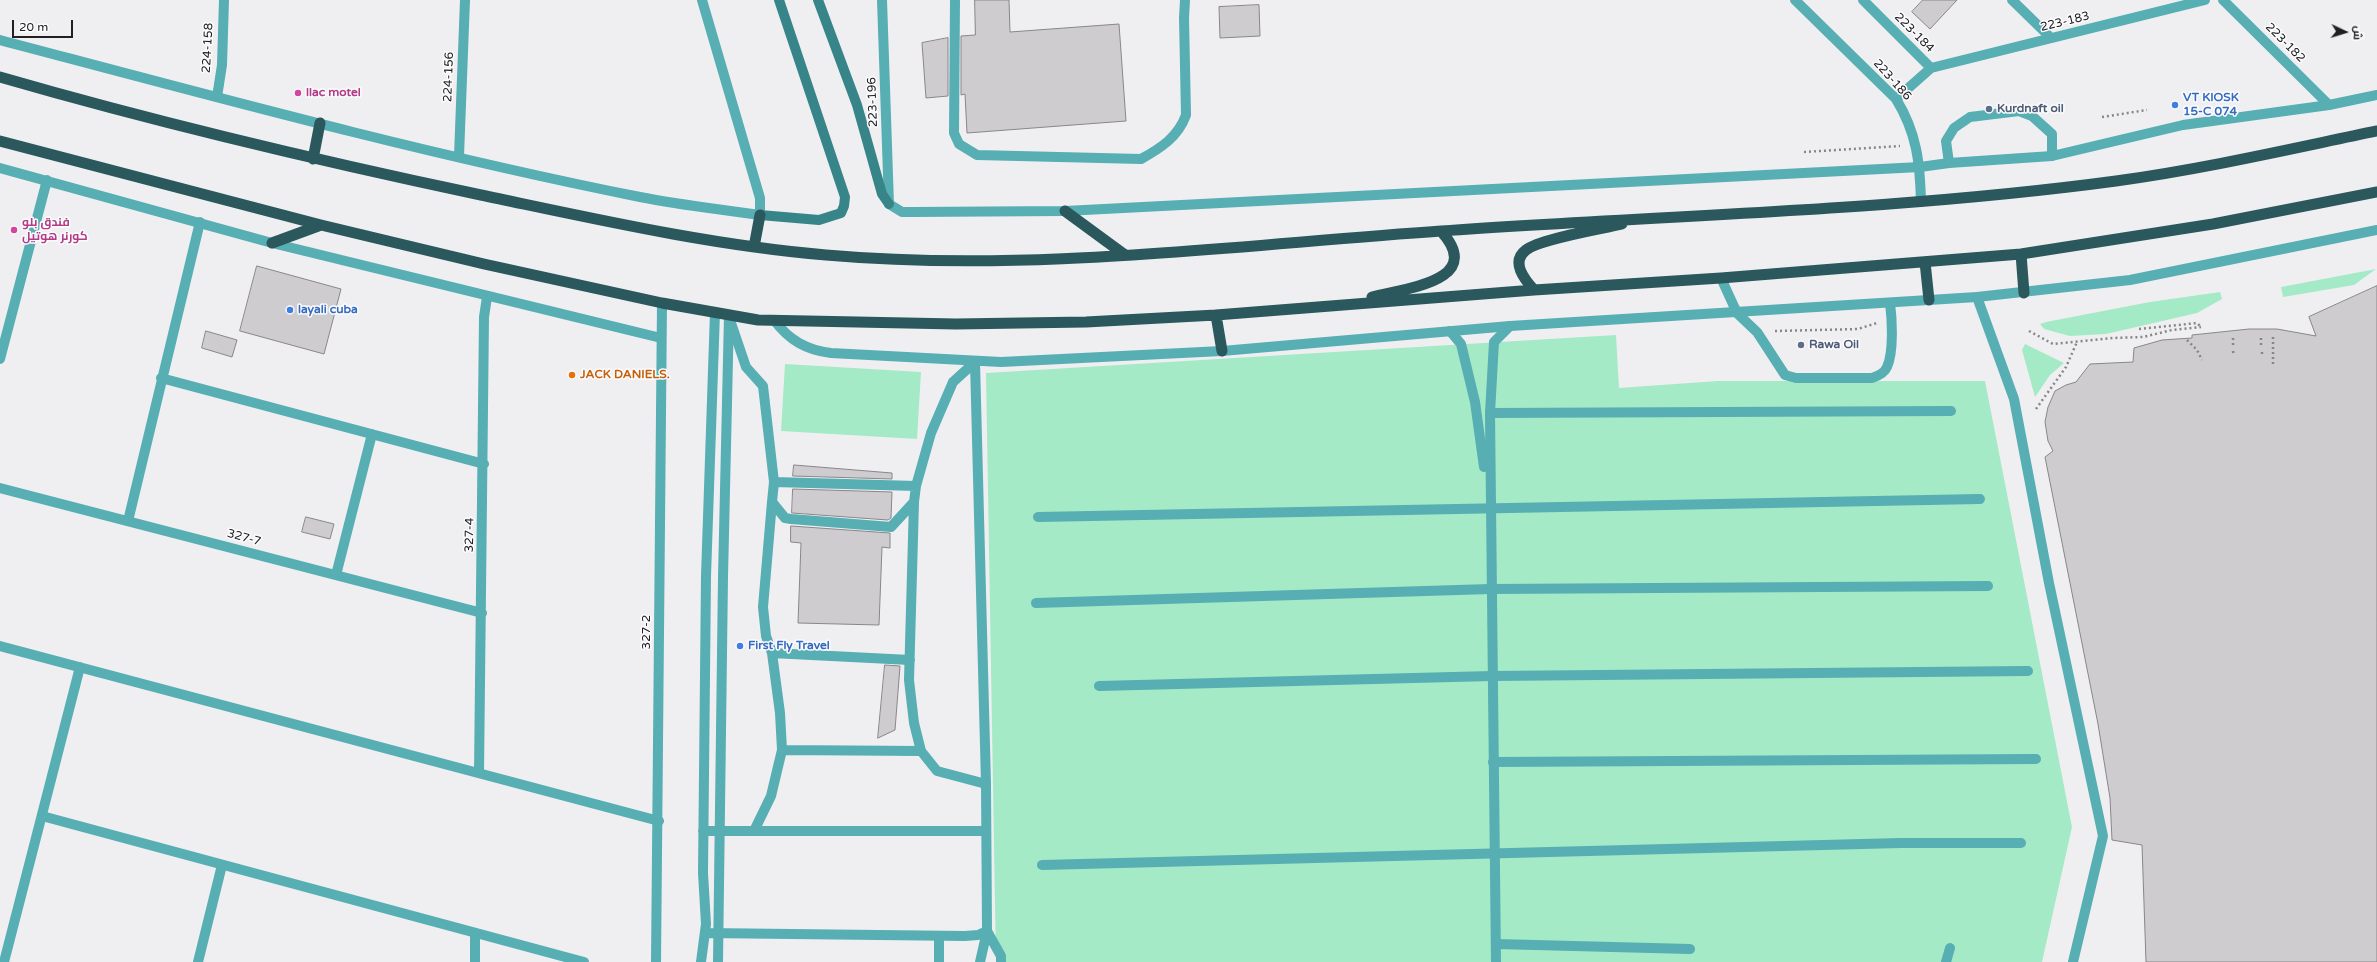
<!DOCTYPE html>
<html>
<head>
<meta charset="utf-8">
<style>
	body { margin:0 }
	#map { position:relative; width:2377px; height:962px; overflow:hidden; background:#efeff2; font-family:"Varela Round",Cairo,sans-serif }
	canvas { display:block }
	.north { position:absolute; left:2325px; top:12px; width:40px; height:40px; -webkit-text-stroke:3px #fcfcff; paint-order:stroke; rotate:94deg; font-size:11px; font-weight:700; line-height:16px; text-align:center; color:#202021 }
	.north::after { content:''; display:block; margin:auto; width:14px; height:18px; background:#202021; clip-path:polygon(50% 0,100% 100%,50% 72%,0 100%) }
	.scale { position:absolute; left:12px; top:20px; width:61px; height:18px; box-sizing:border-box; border:2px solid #202021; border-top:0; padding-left:5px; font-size:12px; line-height:14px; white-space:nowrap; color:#202021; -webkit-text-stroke:3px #fcfcff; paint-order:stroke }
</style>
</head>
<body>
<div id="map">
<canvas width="2377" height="962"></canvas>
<div class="north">ش</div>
<div class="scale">20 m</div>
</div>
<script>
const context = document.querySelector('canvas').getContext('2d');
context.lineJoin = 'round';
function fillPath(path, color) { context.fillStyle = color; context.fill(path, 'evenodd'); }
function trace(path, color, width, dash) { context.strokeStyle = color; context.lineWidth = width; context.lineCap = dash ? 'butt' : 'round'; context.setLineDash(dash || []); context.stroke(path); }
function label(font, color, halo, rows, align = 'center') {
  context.font = font + ' "Varela Round",Cairo,sans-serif'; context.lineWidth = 3; context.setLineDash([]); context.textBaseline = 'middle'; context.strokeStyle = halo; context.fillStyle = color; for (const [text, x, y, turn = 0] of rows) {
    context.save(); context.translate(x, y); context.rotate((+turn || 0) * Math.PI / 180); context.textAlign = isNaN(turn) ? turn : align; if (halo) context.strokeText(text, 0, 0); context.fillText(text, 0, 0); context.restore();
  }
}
const green = new Path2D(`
	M2376 269 2354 285 2283 297 2281 287Z
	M2220 292 2222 299 2197 313 2106 334 2070 336 2044 329 2040 324 2046 322 2150 302Z
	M1616 335 1619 388 1718 381H1985L2072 827 2042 962H996L986 373Z
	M2025 344 2064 363 2050 375 2035 397 2022 350Z
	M785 364 921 372 917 439 781 431Z`);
const building = new Path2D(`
	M975 0H1009L1010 32 1119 24 1126 121 967 133 965 94 961 95V36L975 35Z
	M1923 0H1957L1930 29 1912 12Z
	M1259 5 1260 36 1220 38 1219 7Z
	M948 38V96L926 98 922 43Z
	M257 266 341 289 324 354 240 331Z
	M2377 286V962H2146L2142 845 2112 840 2110 798 2098 724 2045 457 2053 451 2048 441 2045 422 2048 407 2055 391 2066 385 2076 382 2090 364 2133 362 2134 348 2162 340 2192 338V335L2249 329H2277L2316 336 2309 317Z
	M206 331 237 340 232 357 202 348Z
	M794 465 892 473V479L793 476Z
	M793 489 892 492 891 518 888 520 792 513Z
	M306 517 334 524 330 539 302 532Z
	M791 526 890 533V548L882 547 879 625 798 623 801 543 791 542Z
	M885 665 900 666 895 730 878 738Z`);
const path = new Path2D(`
	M2102 117 2147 110
	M1804 152 1900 146
	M2139 329 2197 323 2201 327
	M1775 331 1858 329 1877 323
	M2029 331 2053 344 2113 338 2143 337 2172 330 2201 327
	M2273 337V366
	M2233 338V347
	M2261 338V347
	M2187 340 2197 350 2202 360
	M2233 351 2234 356
	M2262 352V357
	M2036 409 2066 367 2077 342`);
const service = new Path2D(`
	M955 0 954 133 959 144 977 155 1141 159C1161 148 1178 137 1186 115L1184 18 1185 0
	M1949 163 1946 141 1954 128 1970 117 2019 111 2032 116 2052 134V156
	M1721 278 1737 313 1757 332 1785 375 1796 378H1872C1878 376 1885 372 1887 367 1894 352 1892 318 1890 303
	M1977 297 2014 399 2049 583 2103 836 2073 962
	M729 317 746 367 763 386 774 482 772 502 785 518 791 519 891 527 914 502 916 486 931 433 953 382 975 362
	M774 482 916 486
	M914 502 909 680 914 723 921 751 937 771 986 784
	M772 653 910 660
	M782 750 921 751
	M754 831 771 796 782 750 780 713 772 653 766 636 763 607 772 502
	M939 962V936`);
const pedestrian = new Path2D(`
	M1490 413 1951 411
	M1038 517 1980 499
	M1036 603 1490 589 1988 586
	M1099 686 1492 676 2028 671
	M1493 762 2036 759
	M1042 865 1901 843H2021
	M1496 944 1690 949
	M1946 962 1950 948`);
const minor = new Path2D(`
	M702 0 760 198V215
	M882 0 889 204
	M1795 0 1896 99C1917 133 1920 163 1921 202
	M1863 0 1931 68
	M2012 0 2051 38
	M2223 0 2329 105
	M217 97 222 65 224 0
	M1896 99 1931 68 2205 0
	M459 156 465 0
	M1450 331 1461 344 1475 402 1484 467
	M161 378 484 464
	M0 488 482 613
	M128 521 200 222
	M336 575 372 434
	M0 646 659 821
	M479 773 484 317 487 297
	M42 816 584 962
	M703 831H986
	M705 933 965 936 978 935 987 931 986 784 975 362
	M4 962 80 667
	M198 962 222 865
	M475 962V933
	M701 962 706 924 703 873 706 576 715 312
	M718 962 723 577 729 315
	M980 962 987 931 1001 956V962
	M1496 962 1490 413 1494 342 1510 326`);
const tertiary = new Path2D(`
	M0 40C212 96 424 154 640 197 679 205 720 209 760 215
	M0 168 272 243 661 338
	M889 204 902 212H912L1065 211 1920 167 1949 163 2052 156 2183 125 2329 105 2377 95
	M774 320C789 340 806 350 831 353L1001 362 1222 351 1510 326 1977 297 2130 280 2377 230
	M0 359 47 180
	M656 962 662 303`);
const secondary = new Path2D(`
	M818 0 857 105 882 194 889 204
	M760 215 819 220 841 213 844 206 845 197 779 0`);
const trunk = new Path2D(`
	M0 77C159 123 320 161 481 195 596 219 709 245 826 255 1031 273 1237 245 1441 231 1666 215 1893 211 2116 181 2204 169 2290 149 2377 131
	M0 141 321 225 484 264 662 303 758 320 956 324 1086 322 1216 315 1534 290 1721 278 2021 254 2213 224 2377 192
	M313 159 320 123
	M1065 211 1125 255
	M272 243 321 225
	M754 247 760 215
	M2021 254 2024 293
	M1925 262 1929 300
	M1534 290C1525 280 1510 262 1526 250 1539 239 1602 229 1622 224
	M1372 297C1406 288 1486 281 1441 231
	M1216 315 1222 351`);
const markers = [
	[298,93,4,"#d1479c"],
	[2175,105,4,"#3f7fe0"],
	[1989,109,4,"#5c6f8a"],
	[14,230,4,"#d1479c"],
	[290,310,4,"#3f7fe0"],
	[1801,345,4,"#5c6f8a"],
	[572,375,4,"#e8710a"],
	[740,646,4,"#3f7fe0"]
];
const streetNames = [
	["223-183",2065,22,-14],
	["223-184",1914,33,45],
	["223-182",2285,43,45],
	["224-158",208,48,-87],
	["224-156",449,77,-88],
	["223-186",1892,80,48],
	["223-196",873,102,-92],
	["327-4",470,535,-89],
	["327-7",244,538,15],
	["327-2",647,632,-90]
];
const hotelNames = [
	["llac motel",306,93],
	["فندق بلو",22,223],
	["كورنر هوتيل",22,237]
];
const shopNames = [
	["VT KIOSK",2183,98],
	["15-C 074",2183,112],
	["layali cuba",298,310],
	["First Fly Travel",748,646]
];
const serviceNames = [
	["Kurdnaft oil",1997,109],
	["Rawa Oil",1809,345]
];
const foodNames = [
	["JACK DANIELS.",580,375]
];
fillPath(green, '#a4eac6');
fillPath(building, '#ceccce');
trace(building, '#888688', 1);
trace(path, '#868688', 2.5, [2, 3]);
trace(service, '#57aeb3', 10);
trace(pedestrian, '#57aeb3', 10);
trace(minor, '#57aeb3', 10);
trace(tertiary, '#57aeb3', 10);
trace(secondary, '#378589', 10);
trace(trunk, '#2a585c', 11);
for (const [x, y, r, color] of markers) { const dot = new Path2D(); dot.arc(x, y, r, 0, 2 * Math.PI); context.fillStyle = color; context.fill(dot); trace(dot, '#fcfcff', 1.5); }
label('12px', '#202021', '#fcfcff', streetNames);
label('bold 12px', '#b23c85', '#fcfcff', hotelNames, 'left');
label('bold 12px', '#366cbe', '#fcfcff', shopNames, 'left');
label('bold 12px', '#4e5e75', '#fcfcff', serviceNames, 'left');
label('bold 12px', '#c56008', '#fcfcff', foodNames, 'left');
</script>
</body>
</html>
